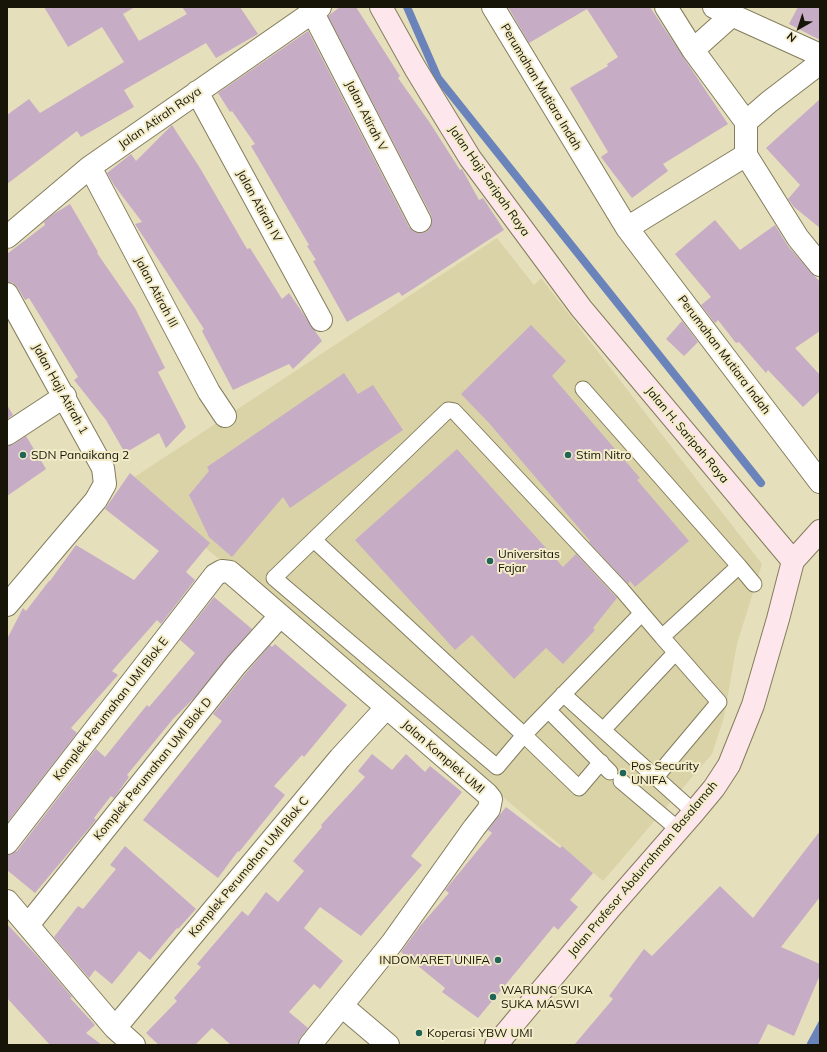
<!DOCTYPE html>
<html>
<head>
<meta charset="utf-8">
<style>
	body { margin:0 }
	#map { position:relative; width:827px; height:1052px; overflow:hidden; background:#e6dfbb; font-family:Mulish,sans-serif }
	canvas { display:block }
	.frame { position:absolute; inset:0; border:8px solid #171408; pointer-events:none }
	.north { position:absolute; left:779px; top:8px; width:40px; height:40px; -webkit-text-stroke:3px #f3ecc8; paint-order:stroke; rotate:219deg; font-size:11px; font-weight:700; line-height:16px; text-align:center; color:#171408 }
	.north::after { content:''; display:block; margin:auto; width:14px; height:18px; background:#171408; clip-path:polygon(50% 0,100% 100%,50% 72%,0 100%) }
</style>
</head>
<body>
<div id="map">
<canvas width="827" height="1052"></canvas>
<div class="frame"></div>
<div class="north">N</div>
</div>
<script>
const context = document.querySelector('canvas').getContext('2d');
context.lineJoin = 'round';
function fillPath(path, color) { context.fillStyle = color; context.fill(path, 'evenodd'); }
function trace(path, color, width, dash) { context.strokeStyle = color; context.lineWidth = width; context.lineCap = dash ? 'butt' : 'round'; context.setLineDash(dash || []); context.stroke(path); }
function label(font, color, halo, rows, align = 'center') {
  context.font = font + ' Mulish,sans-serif'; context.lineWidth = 4; context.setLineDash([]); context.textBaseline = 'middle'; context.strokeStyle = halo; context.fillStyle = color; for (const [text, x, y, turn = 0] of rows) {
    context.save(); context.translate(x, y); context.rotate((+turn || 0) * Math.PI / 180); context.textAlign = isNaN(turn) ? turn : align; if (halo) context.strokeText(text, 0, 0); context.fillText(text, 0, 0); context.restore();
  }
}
const built = new Path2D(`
	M497 238 534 285 541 278 762 564 737 644 724 717 712 754 603 881 127 482Z`);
const water = new Path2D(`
	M820 1019V1045H807V1043Z`);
const stream = new Path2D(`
	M407 7 438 78 761 483`);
const building = new Path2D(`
	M44 7H135L123 14 139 41 187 14 182 7H240L258 34 216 58 206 43 124 90 134 107 81 137 77 131 7 184V115L29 99 40 113 124 62 102 27 68 47Z
	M340 7H356L400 76 398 78 430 123 460 170 462 169 479 200 483 198 504 230 402 296 399 292 347 322 313 261 316 260 307 246 309 245 251 146 255 144 232 111 230 112 218 93 308 31 409 227 413 231 419 233 426 232 430 228 432 222 431 215 328 16Z
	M508 7H650L728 124 663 164 668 171 632 198 601 157 608 152 570 88 608 66 607 64 618 57 587 9 529 43Z
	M798 7H820V40L789 24Z
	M820 99V228L794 207 788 199 800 185 766 148Z
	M172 125 200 168 247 249 250 248 282 299 289 293 322 341 293 369 289 364 233 390 202 331 204 329 135 224 142 222 114 185 107 173 131 154 136 161Z
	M70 204 98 252 97 253 135 308 165 368 158 372 186 427 166 448 159 433 125 453 106 420 74 380 78 377 29 298 25 300 18 288 13 283 7 282V254L45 225 44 222 52 215Z
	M715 220 740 250 775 225 788 246 820 282V331L795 348 820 375V391L803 407 768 370 766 373 739 342 736 343 718 320 715 323 701 305 711 297 675 254Z
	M682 321 698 342 684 356 666 339Z
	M531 325 566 361 552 376 640 478 637 480 689 541 635 587 630 581 628 584 589 542 590 541 489 423 461 394Z
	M344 373 358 394 373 385 403 430 290 508 283 497 232 557 209 537 189 495 209 471 207 467Z
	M7 405 13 415 7 419Z
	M26 436 46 469 7 496V446L14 444Z
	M457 449 563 567 576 554 617 598 593 628 595 630 563 664 546 648 514 679 472 635 455 650 355 540Z
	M130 473 210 543 186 572 195 580 161 624 157 620 112 671 118 675 71 728 77 733 7 823V639L23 608 26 611 49 581H50L76 545 134 580 159 551 105 509Z
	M214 597 252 629 194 698 173 719 127 775 129 777 114 798 111 796 94 818 96 820 35 893 7 870V855L17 851 96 749 105 757 147 705 149 707 195 653 180 640Z
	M275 644 347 705 304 757 302 755 274 786 285 795 239 852 238 851 218 878 143 820 222 721 213 714 246 673 270 645 272 647Z
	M372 754 392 770 406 754 425 772 430 766 462 792 411 856 422 865 361 936 320 907 304 928 343 961 320 989 314 984 289 1012 308 1028 300 1038 298 1045H231L212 1028 195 1045H159L146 1033 177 1001 174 998 201 967 197 964 242 911 248 916 266 892 278 902 304 871 293 861 322 827 321 825 365 777 358 771Z
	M506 807 560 848 562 846 593 873 570 900 578 907 558 930 554 926 478 1018 442 992 445 988 401 952 420 926 449 893 445 890 492 833 488 830Z
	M820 831V897L781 947 820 964V975L794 1036 768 1024 758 1045H574L613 999 609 996 644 949 652 956 720 886 753 918Z
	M125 846 196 909 178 929 177 928 150 960 139 951 112 984 95 970 89 978 54 937 78 906 83 909 116 869 110 865Z
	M7 924 38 957 72 997 70 998 95 1025 86 1033 102 1045H50L7 998Z`);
const lane = new Path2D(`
	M583 389 739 566
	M314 540 524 735 641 614
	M563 694 694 812
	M548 710 610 772
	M603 730 675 653
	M601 762 579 788 524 735 497 767 274 578 448 410 454 411 622 590 662 637 739 566 754 584
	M656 777 719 702 662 637
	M621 781 679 830`);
const street = new Path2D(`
	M493 7 627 228 820 482
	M714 7 820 55
	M312 11 420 221
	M693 50 731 16
	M197 92 321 320
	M746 122 769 102 820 63
	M746 155 798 238 820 265
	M90 167 209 392 225 416
	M627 228 746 155V122L693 50 666 7
	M7 237 90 167 320 7
	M7 294 103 468 105 484 96 500 7 605
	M7 434 65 396
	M7 843 215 575 222 571 230 572 487 794 491 799 489 809 474 828 392 943 310 1045
	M7 901 115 1028 134 1045
	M28 925 236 665 280 616
	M342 1006 388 1045
	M115 1028 340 758 386 708`);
const secondary = new Path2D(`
	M381 7 415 68 470 158 581 308 793 561
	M496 1045 611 907 694 812 714 788 729 765 753 705 778 619 793 561 820 531`);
const markers = [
	[23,455,4,"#206557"],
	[568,455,4,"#206557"],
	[490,561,4,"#206557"],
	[623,773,4,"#206557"],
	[498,960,4,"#206557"],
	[493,997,4,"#206557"],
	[419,1033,4,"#206557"]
];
const streetNames = [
	["Perumahan Mutiara Indah",541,87,59],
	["Jalan Atirah V",366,116,63],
	["Jalan Atirah Raya",160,118,-35],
	["Jalan Haji Saripah Raya",489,181,55],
	["Jalan Atirah IV",259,206,61],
	["Jalan Atirah III",156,292,62],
	["Perumahan Mutiara Indah",724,355,53],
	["Jalan Haji Atirah 1",60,389,61],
	["Jalan H. Saripah Raya",687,435,50],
	["Komplek Perumahan UMI Blok E",111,709,-52],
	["Jalan Komplek UMI",443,757,41],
	["Komplek Perumahan UMI Blok D",153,769,-51],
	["Komplek Perumahan UMI Blok C",249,867,-50],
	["Jalan Profesor Abdurrahman Basalamah",643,869,-50]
];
const poiNames = [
	["SDN Panaikang 2",31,455],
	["Stim Nitro",576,455],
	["Universitas",498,554],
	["Fajar",498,568],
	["Pos Security",631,766],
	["UNIFA",631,780],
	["INDOMARET UNIFA",490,960,"right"],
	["WARUNG SUKA",501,990],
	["SUKA MASWI",501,1004],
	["Koperasi YBW UMI",427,1033]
];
fillPath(built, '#dbd3a8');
fillPath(water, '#6a83bb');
trace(stream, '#6a83bb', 8);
fillPath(building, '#c7acc6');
trace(lane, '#837d5d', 17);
trace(street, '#837d5d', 24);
trace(secondary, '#837d5d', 24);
trace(lane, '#fff', 15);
trace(street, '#fff', 22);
trace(secondary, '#fde7ec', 22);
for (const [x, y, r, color] of markers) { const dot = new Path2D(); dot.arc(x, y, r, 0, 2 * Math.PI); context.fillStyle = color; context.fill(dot); trace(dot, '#f3ecc8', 1.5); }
label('12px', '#171408', '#f3ecc8', streetNames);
label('12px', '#171408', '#f3ecc8', poiNames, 'left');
</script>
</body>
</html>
